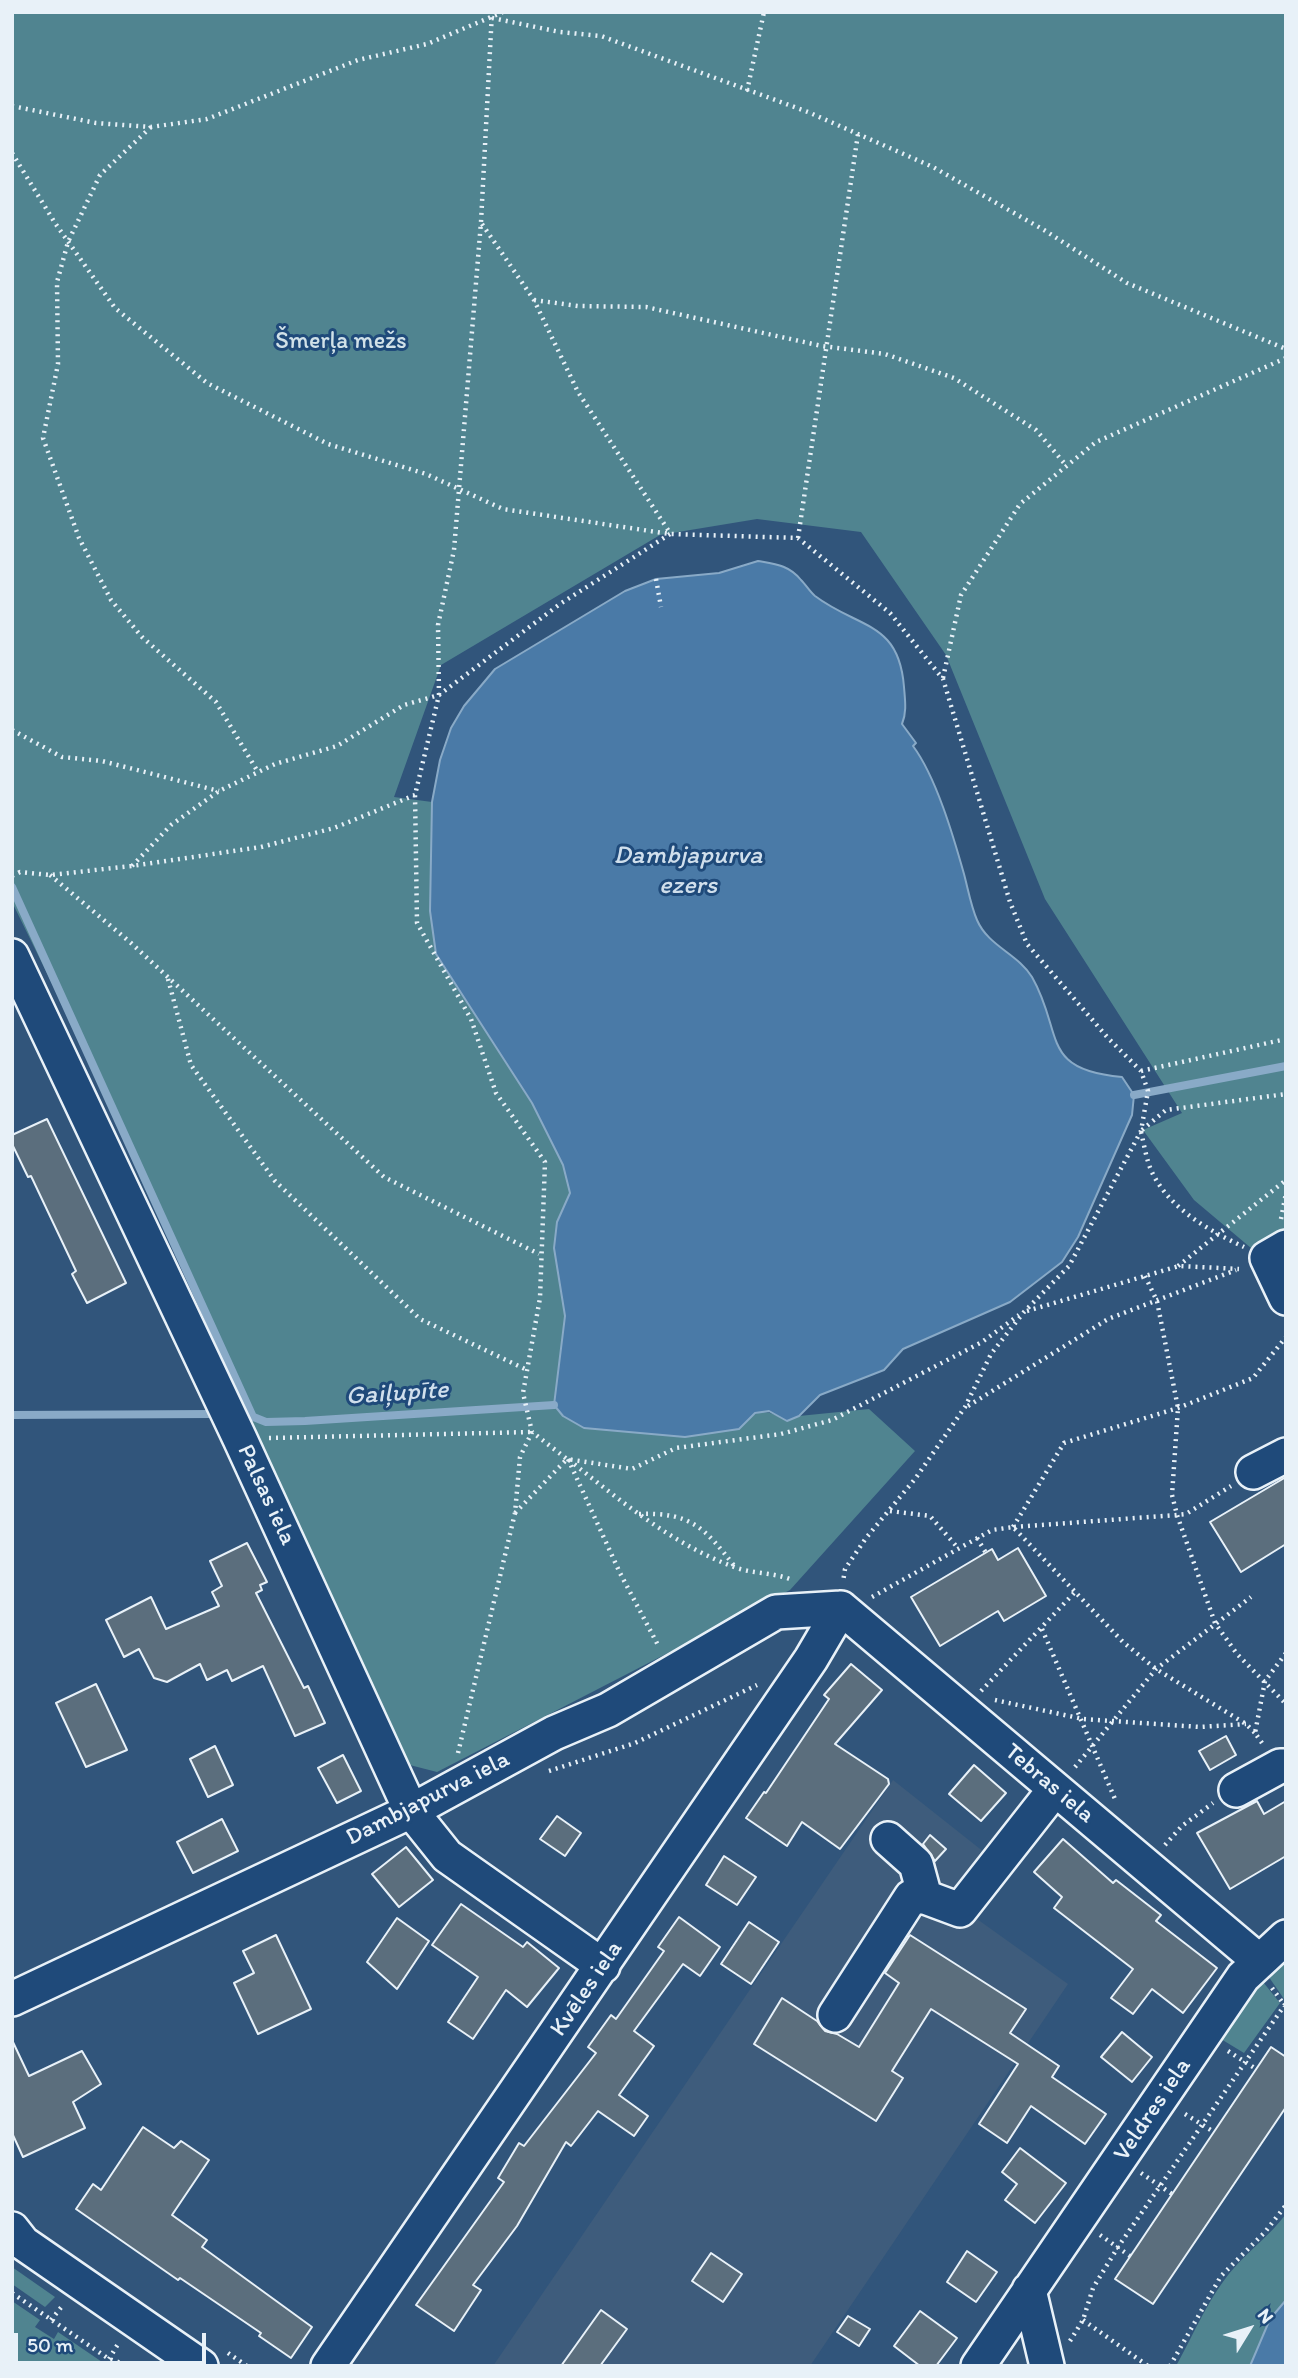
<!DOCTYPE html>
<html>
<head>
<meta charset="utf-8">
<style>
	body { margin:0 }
	#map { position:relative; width:1298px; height:2378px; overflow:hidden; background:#31557b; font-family:Itim,sans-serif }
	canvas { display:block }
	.frame { position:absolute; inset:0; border:14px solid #e8f1f8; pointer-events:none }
	.north { position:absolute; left:1214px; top:2294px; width:70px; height:70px; -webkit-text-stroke:5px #1f4a7a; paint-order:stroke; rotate:52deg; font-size:19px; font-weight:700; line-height:28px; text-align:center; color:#e8f1f8 }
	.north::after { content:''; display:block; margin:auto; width:24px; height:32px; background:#e8f1f8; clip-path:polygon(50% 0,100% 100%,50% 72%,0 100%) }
	.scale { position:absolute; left:14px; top:2333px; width:192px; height:32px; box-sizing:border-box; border:4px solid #e8f1f8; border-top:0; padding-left:9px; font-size:21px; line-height:24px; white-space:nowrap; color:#e8f1f8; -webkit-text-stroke:5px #1f4a7a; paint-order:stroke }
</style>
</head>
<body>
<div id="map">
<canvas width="1298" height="2378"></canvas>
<div class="frame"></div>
<div class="north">N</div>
<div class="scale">50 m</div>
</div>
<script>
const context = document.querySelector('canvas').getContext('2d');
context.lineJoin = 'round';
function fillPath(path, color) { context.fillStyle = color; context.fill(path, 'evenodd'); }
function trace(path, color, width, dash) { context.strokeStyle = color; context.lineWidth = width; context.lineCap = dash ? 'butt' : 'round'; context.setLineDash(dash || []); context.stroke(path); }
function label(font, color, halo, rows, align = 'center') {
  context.font = font + ' Itim,sans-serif'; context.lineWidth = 6; context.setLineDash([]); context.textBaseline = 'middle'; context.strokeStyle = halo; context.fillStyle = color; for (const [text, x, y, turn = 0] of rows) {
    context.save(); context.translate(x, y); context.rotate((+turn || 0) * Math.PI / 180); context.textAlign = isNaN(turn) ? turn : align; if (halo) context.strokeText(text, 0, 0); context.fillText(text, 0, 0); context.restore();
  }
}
const built = new Path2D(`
	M893 1780 989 1856 1054 1813 977 1919 1068 1984 810 2366H493Z`);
const green = new Path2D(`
	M12 12H1286V1237L1251 1248 1194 1200 1143 1130 1182 1113 1045 899 946 655 861 532 757 519 660 535 441 665 394 797 432 802 430 911 436 954 532 1103 564 1165 570 1193 557 1222 554 1248 565 1316 554 1406 563 1416 738 1429C758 1409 762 1407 787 1421L799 1416 869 1409 915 1451 790 1590 437 1772 402 1763 118 1118 12 902Z
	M1286 1954V1998L1284 1999 1264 1970Z
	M1259 1977 1280 2003 1244 2053 1216 2036Z
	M1286 2214V2300L1270 2319 1250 2366H1176C1194 2334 1209 2296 1234 2268 1251 2249 1270 2235 1286 2214Z
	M12 2267 55 2297 45 2307 12 2284Z
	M12 2301 40 2320 35 2327 54 2339 58 2332 108 2366H12Z`);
const water = new Path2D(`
	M758 561C775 564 789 565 801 580 806 585 810 592 815 596 859 629 899 621 904 687 905 700 907 712 902 724L916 743 913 746C936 777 953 835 964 874 968 889 971 906 977 920 988 946 1018 954 1032 977 1064 1033 1039 1070 1122 1077L1134 1095 1132 1115 1078 1237 1062 1262 1010 1302 903 1349 884 1370 820 1395 799 1416 787 1421 769 1411 755 1413 739 1429 685 1437 584 1428 563 1416 554 1405 565 1316 554 1248 557 1222 570 1193 563 1165 532 1103 436 954 430 911 432 802 440 760 451 728 464 706 495 669 625 591 656 579 719 573Z
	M1286 2300V2366H1250L1270 2319Z`);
const stream = new Path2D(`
	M12 887 253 1417
	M1134 1095 1286 1066
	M12 1415 212 1414
	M251 1416 266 1422 305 1421 554 1405`);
const building = new Path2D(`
	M47 1119 126 1283 87 1303 72 1274 76 1271 31 1176 28 1177 12 1144V1135Z
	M1286 1477V1544L1241 1572 1210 1522Z
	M247 1543 267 1582 260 1585 262 1590 256 1593 304 1688 308 1686 325 1723 295 1736 263 1666 232 1681 227 1670 207 1680 200 1664 167 1682 154 1678 139 1649 124 1657 106 1620 151 1597 166 1629 219 1606 212 1592 222 1586 210 1561Z
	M1018 1548 1046 1596 1004 1621 998 1611 940 1646 911 1597 992 1549 998 1560Z
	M851 1664 882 1690 835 1744 888 1779 889 1784 840 1849 802 1822 787 1846 746 1818 764 1792 766 1793 829 1699 824 1695Z
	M96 1684 127 1750 86 1767 56 1703Z
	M1226 1736 1236 1755 1210 1770 1199 1751Z
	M215 1746 233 1785 208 1797 190 1759Z
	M343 1755 361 1791 337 1803 318 1768Z
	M974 1765 1006 1793 981 1821 949 1794Z
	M1257 1801 1264 1814 1286 1801V1856L1230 1889 1197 1833Z
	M557 1816 581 1833 565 1856 540 1839Z
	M222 1819 238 1851 193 1873 177 1842Z
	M930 1835 946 1849 935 1861 923 1844Z
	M1063 1839 1113 1883 1116 1880 1161 1915 1156 1921 1217 1968 1183 2013 1152 1989 1133 2014 1111 1998 1133 1969 1054 1908 1062 1897 1034 1872Z
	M406 1847 433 1880 399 1907 372 1874Z
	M724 1856 756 1877 737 1905 706 1885Z
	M461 1904 523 1947 527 1942 559 1968 527 2007 506 1990 473 2039 448 2022 478 1977 432 1945Z
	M679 1917 720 1947 700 1976 683 1964 634 2031 654 2046 619 2095 648 2116 634 2136 598 2111 571 2146 566 2142 517 2226 473 2285 481 2290 454 2331 416 2305 504 2182 498 2178 519 2143 524 2146 596 2053 588 2047 611 2015 616 2019 664 1951 658 1947Z
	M397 1918 429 1941 397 1989 367 1962Z
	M749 1922 779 1942 751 1984 721 1964Z
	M276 1935 311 2009 258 2034 234 1983 254 1973 243 1951Z
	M910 1935 1026 2009 1010 2033 1059 2066 1052 2077 1106 2114 1085 2144 1031 2106 1007 2143 979 2124 1018 2064 931 2009 892 2071 903 2078 876 2121 754 2044 782 1998 817 2021 825 2031 837 2034 859 2047 899 1983 885 1973Z
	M1122 2032 1152 2057 1132 2082 1101 2057Z
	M12 2040 29 2076 82 2051 101 2084 73 2102 85 2128 23 2157 12 2133Z
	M1271 2047 1286 2057V2107L1153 2304 1115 2279Z
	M143 2127 174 2148 181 2141 209 2160 172 2215 207 2240 202 2247 312 2327 291 2358 259 2336 261 2333 180 2278 178 2280 76 2209 93 2184 101 2190Z
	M1020 2148 1066 2183 1035 2223 1005 2200 1017 2184 1002 2172Z
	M967 2251 997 2272 976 2302 947 2282Z
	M711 2253 742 2274 723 2302 692 2281Z
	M601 2310 627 2329 600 2366H561Z
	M920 2311 957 2338 936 2366H920L894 2346Z
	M848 2316 870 2329 859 2346 837 2332Z`);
const path = new Path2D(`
	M492 18 560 32 601 36 808 112 933 167 1044 230 1127 283 1286 349
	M747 91 764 12
	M12 106 96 123 151 127 207 119 358 60 427 44 503 12
	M151 127 100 175 68 242 57 282 58 364 43 438 79 538 111 600 142 637 216 702 258 772
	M12 153 55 223 115 308 207 383 328 444 426 474 503 509 670 534 798 538 890 613 943 679 1010 902 1027 944 1108 1038 1141 1071 1148 1091 1141 1131 1069 1266 1024 1312 991 1354 965 1407 915 1479 866 1538 845 1569 843 1582
	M482 224 534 300 578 392 670 533
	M534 300 578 306 646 307 822 346 885 354 954 378 1036 430 1065 464
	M670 534 560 604 439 695 415 795 417 923 471 1019 496 1093 545 1162 540 1298 523 1393 532 1432 567 1459 632 1469 676 1448 781 1434 832 1420 982 1342 1019 1315
	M798 538 858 134
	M656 579 661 607
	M943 678 961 595 1020 504 1096 442 1286 358
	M12 730 62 757 102 761 219 791
	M132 866 171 825 219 791 275 764 337 746 404 705 439 695 438 625 454 550 481 222 492 12
	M50 875 131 943 384 1177 539 1254
	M12 876 20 872 50 875 132 866 261 847 334 828 415 795
	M168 979 191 1065 275 1181 420 1319 525 1369
	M1141 1071 1286 1039
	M1142 1130 1166 1110 1286 1094
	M1141 1132C1144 1144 1146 1158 1151 1170 1168 1208 1208 1230 1244 1247
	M1281 1219 1286 1193
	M1178 1266 1286 1180
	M1145 1276 1157 1301 1178 1408 1172 1495 1177 1515 1215 1623 1237 1654 1286 1704
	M1027 1311 1179 1266 1239 1269
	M968 1406 1108 1319 1236 1270
	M269 1438 532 1432
	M568 1459 620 1573 659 1647
	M569 1460C621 1501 672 1544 734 1567 752 1574 773 1572 792 1580
	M890 1511 930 1516 958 1548
	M515 1513 567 1459
	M639 1514C691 1512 705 1528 735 1567
	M1013 1527 1064 1443 1178 1408 1253 1378 1286 1337
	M1014 1527 1177 1515 1186 1514 1231 1486
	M977 1538 986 1553
	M872 1597 992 1530 1013 1527 1123 1642 1156 1669 1246 1724 1255 1733
	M1042 1629 1115 1799
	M981 1691 1076 1591
	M995 1700 1083 1719 1200 1727 1246 1724
	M1262 1743 1255 1733 1265 1681 1286 1653
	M458 1753 515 1513 520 1457 532 1432
	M1075 1767 1156 1669 1251 1597
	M549 1771 635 1743 757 1685
	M1165 1845 1182 1826 1213 1803
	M1272 1988 1285 2006
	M1228 2051 1256 2069
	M1185 2114 1214 2132
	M1141 2173 1172 2194
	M1100 2235 1130 2256
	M12 2293 109 2359 130 2366
	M51 2320 63 2305
	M1083 2320 1148 2366
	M1070 2341 1083 2320 1093 2288 1118 2247 1286 2003
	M228 2353 247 2366
	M109 2359 118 2344
	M1170 2366 1221 2276 1265 2232 1286 2205`);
const minor = new Path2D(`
	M12 956 240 1439 411 1811 447 1856 603 1966
	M1286 1247 1267 1258 1286 1298
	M1253 1472 1286 1455
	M841 1608 1258 1960
	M1236 1790 1280 1766H1286
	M888 1839 916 1864 925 1897
	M12 1999 411 1811 554 1733 608 1710 776 1612 841 1608
	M835 2015 911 1897H925L960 1910 1055 1789
	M12 2229 23 2243 201 2366
	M1029 2290 1047 2366
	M328 2366 811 1659 841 1608
	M978 2366 1243 1977 1286 1937`);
const parkNames = [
	["Šmerļa mežs",341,342]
];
const streetNames = [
	["Palsas iela",266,1495,65],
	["Tebras iela",1049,1784,40],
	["Dambjapurva iela",428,1799,-27],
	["Kvēles iela",587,1989,-56],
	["Veldres iela",1153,2110,-56]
];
const waterNames = [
	["Dambjapurva",688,856],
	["ezers",688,886],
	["Gaiļupīte",397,1394,-4]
];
fillPath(built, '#3e5c7c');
fillPath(green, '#508490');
fillPath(water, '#4a7aa7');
trace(water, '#89aac7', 2);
trace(stream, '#89aac7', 8);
fillPath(building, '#5b6e7d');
trace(building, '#e8f1f8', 2);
trace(minor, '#e8f1f8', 38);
trace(path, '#e8f1f8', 4.5, [2, 5]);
trace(minor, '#1f4a7a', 33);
label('24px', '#d1e1e8', '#1f4a7a', parkNames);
label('24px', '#e8f1f8', '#1f4a7a', streetNames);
label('italic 26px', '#d0dfec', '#1f4a7a', waterNames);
</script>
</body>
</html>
